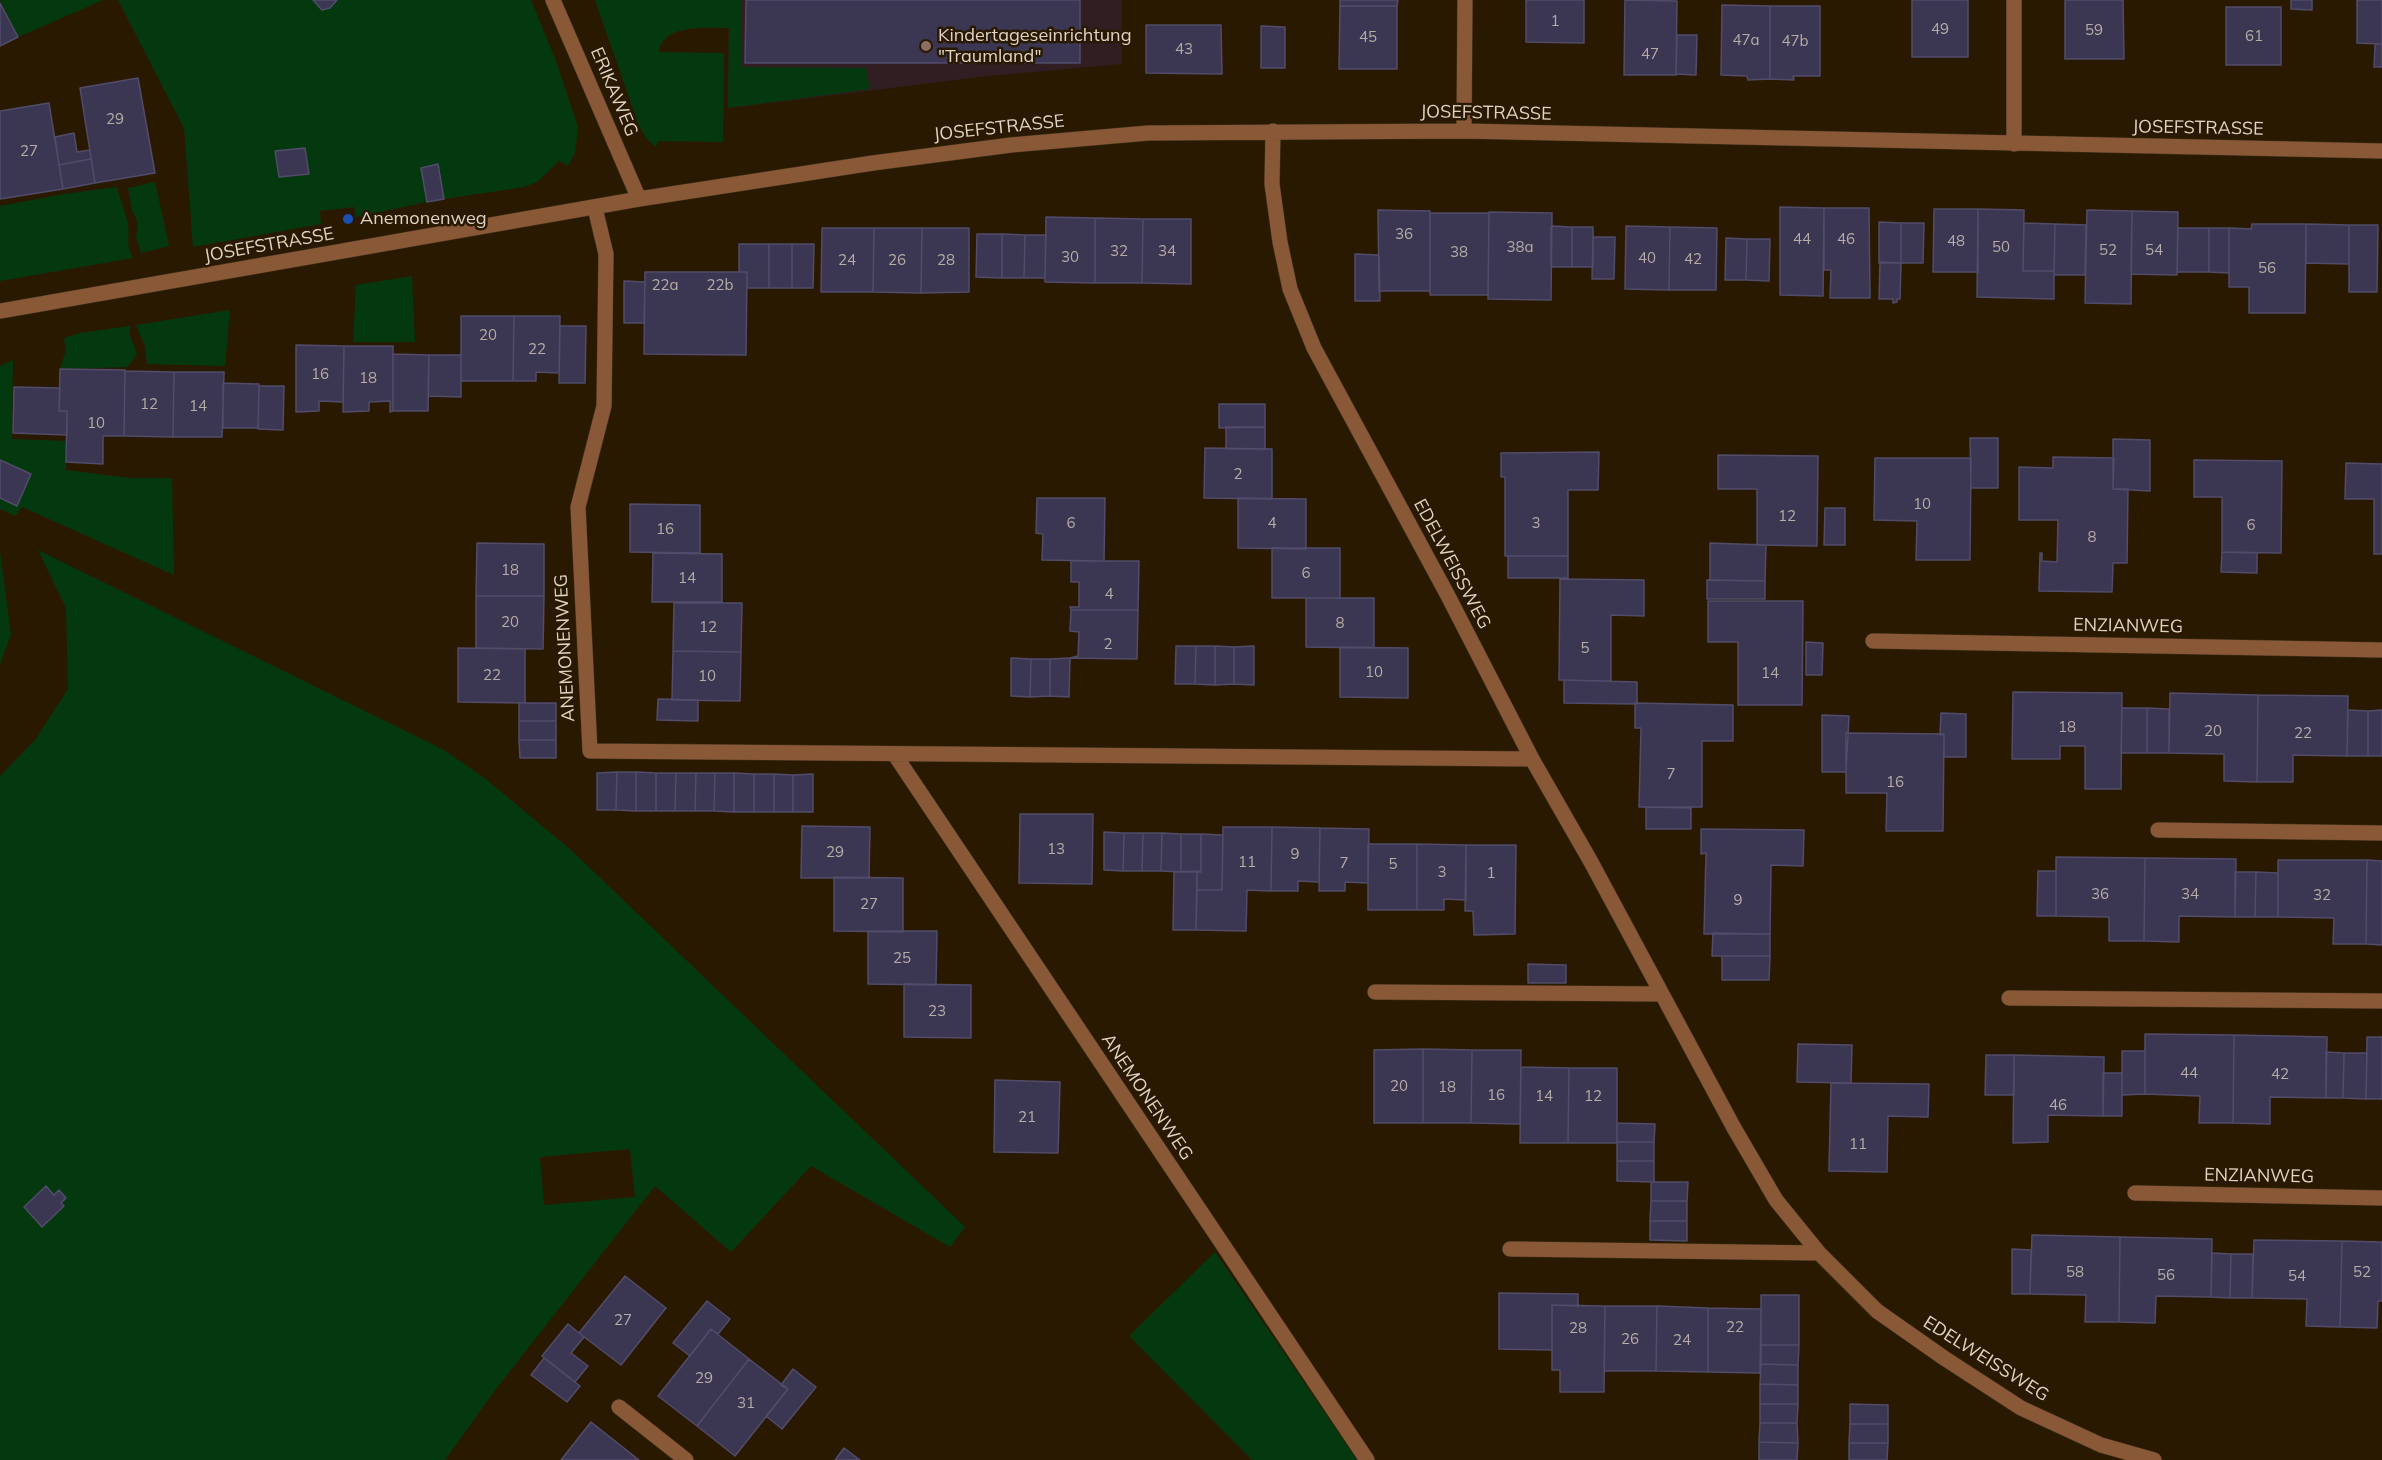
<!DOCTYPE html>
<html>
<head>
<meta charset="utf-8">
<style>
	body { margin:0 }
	canvas { display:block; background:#2a1901 }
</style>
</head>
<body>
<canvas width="2382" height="1460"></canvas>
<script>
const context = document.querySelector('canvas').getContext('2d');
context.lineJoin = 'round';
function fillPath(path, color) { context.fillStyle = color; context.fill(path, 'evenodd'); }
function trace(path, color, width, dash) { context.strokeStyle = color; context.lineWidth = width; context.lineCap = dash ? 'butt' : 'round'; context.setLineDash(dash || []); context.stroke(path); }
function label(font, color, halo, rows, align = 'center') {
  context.font = font + ' Mulish,sans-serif'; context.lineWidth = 5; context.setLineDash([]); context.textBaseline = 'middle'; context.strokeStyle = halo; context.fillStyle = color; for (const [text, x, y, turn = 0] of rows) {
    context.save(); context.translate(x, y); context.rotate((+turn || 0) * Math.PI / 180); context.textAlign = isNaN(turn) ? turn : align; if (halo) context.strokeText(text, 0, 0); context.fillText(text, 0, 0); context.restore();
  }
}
const education = new Path2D(`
	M729 0H1122V64L979 77 728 108Z`);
const green = new Path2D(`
	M0 0H103L18 37Z
	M118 0H531L556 61 578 127 575 153 568 166 559 161 537 182 524 187 444 199 438 165 421 168 427 202 356 217 354 207 320 211 321 224 193 247 184 128Z
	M595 0H741L742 67 866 68 870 89 728 108 729 28C708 28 662 23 659 52L724 53 723 142 658 141 656 147 647 139 639 126Z
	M155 182 169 246 141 253 136 237 138 229 137 220 132 211 128 188Z
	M117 187C120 200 126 213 128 225 130 240 125 242 133 258L0 281V206L64 194Z
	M412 276 415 342H353L356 285Z
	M230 310 225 366 147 364 145 346 136 325Z
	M130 326V336L137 354 128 367 60 369 66 350 64 338 80 333Z
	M13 360 12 439 67 441 66 470 129 478H172L174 575 22 507 15 516 0 509V366Z
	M38 550 444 750 487 780 571 850 965 1227 950 1247 811 1166 731 1252 655 1186 496 1389 445 1460H0V776L35 740 68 689 66 608ZM630 1149 635 1197 544 1205 540 1157Z
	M0 552 11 634 0 665Z
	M1215 1252 1357 1460H1252L1129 1336Z`);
const building = new Path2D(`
	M313 0H337L330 8 322 10Z
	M746 0H1080V63H745Z
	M1340 0H1398L1397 6H1340Z
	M1526 0H1584V43L1526 42Z
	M1625 0 1677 1 1676 75H1624Z
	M1912 0H1968V57H1912Z
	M2065 0H2123L2124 59H2065Z
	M2291 0H2312V10L2291 9Z
	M2357 0H2382V44L2357 43Z
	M0 3 18 37 0 46Z
	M1722 5 1770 6V79L1748 80 1747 76 1721 75Z
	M1340 6H1397V69H1339Z
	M1770 6H1820V76H1793L1794 80 1770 79Z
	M2226 7H2281V65H2226Z
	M1146 25H1221L1222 74 1146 73Z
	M1261 26 1285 27V68H1261Z
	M1677 35H1697L1696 75 1676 74Z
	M2375 44H2382V67H2374Z
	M138 78 155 173 95 183 80 88Z
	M49 103 63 189 0 199V111Z
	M74 133 77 152 90 150 91 159 59 165 55 137Z
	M305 148 309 174 279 177 275 151Z
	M91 159 95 183 63 189 59 165Z
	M438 164 444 199 427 202 421 168Z
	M1780 207 1824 208 1823 296 1780 295Z
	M1824 208H1869L1870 298H1830L1831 270H1824Z
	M1934 209H1978V272H1933Z
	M1978 209 2024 210 2023 271H2054V299L1977 297Z
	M1378 210 1430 211V291H1379Z
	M2087 210 2132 211 2131 304 2085 303Z
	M2132 211 2178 212 2177 275 2131 274Z
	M1489 212 1552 213 1551 300 1488 299Z
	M1430 213H1489L1488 295H1430Z
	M1046 217 1095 218V283L1045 282Z
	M1095 218 1143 219 1142 283H1095Z
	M1143 219H1191V284L1142 283Z
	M1879 222 1901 223V263H1879Z
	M1901 223H1924L1923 263H1901Z
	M2024 223 2055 224 2054 271H2023Z
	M2055 224 2086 225 2085 275H2054Z
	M2252 224H2306L2305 313H2249V287H2229V228L2251 229Z
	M2306 224 2349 225V264L2306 263Z
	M2349 225H2378L2377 292H2349Z
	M1551 226 1572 227V267H1551Z
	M1626 226 1670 227 1669 290 1625 289Z
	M1572 227H1593V267H1572Z
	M1670 227 1717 228 1716 290H1669Z
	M822 228H874L873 292H821Z
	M874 228H922L921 293 873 292Z
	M922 228H969V292L921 293Z
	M2178 228H2209V272H2177Z
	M2209 228H2229V273L2209 272Z
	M977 234H1002V278L976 277Z
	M1002 234 1025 235 1024 278H1002Z
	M1025 235H1046L1045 278H1024Z
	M1593 237H1615L1614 279H1592Z
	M1726 238 1747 239 1746 280H1725Z
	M1747 239H1770L1769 281 1746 280Z
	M739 244H769V288H747V272H739Z
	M769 244H792V288H769Z
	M792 244H814L813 288H792Z
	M1355 254 1379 255 1380 301H1355Z
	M1880 262 1901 263 1900 299H1897V302L1893 303V299H1879Z
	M645 272H747L746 355 644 354Z
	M624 281 645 282 644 323H624Z
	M461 316H514L513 381H461Z
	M514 316H560L559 373 536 372V381H513Z
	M560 326H586L585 383H559Z
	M296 345 344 346 343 402 319 401V411L296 412Z
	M344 346H393V411L390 412V401L369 402V411L343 412Z
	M393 354 429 355 428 411H393Z
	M429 355H461V397L428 396Z
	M60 369 125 370 124 436H103V464L66 462 67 411H59Z
	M125 371 174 372 173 437 124 436Z
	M174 372H224L222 437H173Z
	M223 383 259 384 258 428H223Z
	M259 386H284L283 430 258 429Z
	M14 387 60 388 59 411H67V435L13 433Z
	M1219 404H1265V427L1219 428Z
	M1226 427H1265V449H1226Z
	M1970 438H1998V488H1971Z
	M2113 439 2150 440V491L2113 489Z
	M1205 448 1272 449V499L1204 498Z
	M1599 452 1598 490H1568V556H1505V477H1501V453Z
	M1718 455 1818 456 1817 546 1757 545V489H1718Z
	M2053 457 2114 458 2113 489H2128L2127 563H2113L2112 592 2039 591 2040 553H2042V561L2057 562 2058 520H2019V467L2053 468Z
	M1875 458H1971L1970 560H1916L1917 521 1874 520Z
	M0 460 31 474 17 506 0 498Z
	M2194 460 2282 461 2281 553 2222 552V497H2194Z
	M2346 463 2382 464V554H2374V499H2345Z
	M1037 498H1105L1104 561 1042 560 1043 534 1036 533Z
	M1238 498 1306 499V549L1238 548Z
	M630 504 700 505V553L630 552Z
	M1825 508H1845V545H1824Z
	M477 543 544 544V596H476Z
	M1710 543 1766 545 1765 581 1710 580Z
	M1272 548H1340V598H1272Z
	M2222 552 2257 553V573L2221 572Z
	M653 553 722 554V602H652Z
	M1508 556H1568V578H1508Z
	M1071 561H1139L1138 610H1071L1070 607H1079V582H1071Z
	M1560 579 1644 580V616L1611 615V681L1559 680Z
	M1707 580 1765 581V599H1707Z
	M476 596H544L543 649 476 648Z
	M1306 598H1374V648L1306 647Z
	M1708 601H1803L1802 705H1738V642H1708Z
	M674 603H742L741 652 673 651Z
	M1071 610H1138L1137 659 1070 658 1078 656 1079 632 1070 631Z
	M1806 642 1823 643 1822 675H1806Z
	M1176 646H1196L1195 684H1175Z
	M1196 646H1215V685L1195 684Z
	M1215 646 1234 647V684L1215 685Z
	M1254 646V685L1234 684V647Z
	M1340 647 1408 648V698L1340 697Z
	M458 648 525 649V703L458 702Z
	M673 651 741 652 740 701 672 700Z
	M1011 658 1031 659 1030 697 1011 696Z
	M1070 658 1069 697 1050 696V659Z
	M1031 659H1050V696L1030 697Z
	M1564 680 1637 682V704L1564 703Z
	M2013 692 2122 693 2121 789H2085V746H2060V759H2012Z
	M2170 693 2258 695 2257 782 2224 781V754L2169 753Z
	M2258 695 2348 696 2347 756 2293 755V782H2257Z
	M658 699 698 700V721L657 720Z
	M519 703H556V721H519Z
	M1635 703 1733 705V741H1702V807H1639L1641 728H1635Z
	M2122 708H2147V753H2121Z
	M2147 708 2169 709V753H2147Z
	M2348 710 2368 711V756H2347Z
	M2382 710V756H2368V711Z
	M1941 713 1966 714V757H1944V734L1940 735Z
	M1822 715 1849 716 1846 772H1822Z
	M519 721H556V740H519Z
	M1846 733 1944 734 1943 831H1886L1887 793H1846Z
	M519 740H556V758H520Z
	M617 772 616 810H597V773Z
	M617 772H636V811L616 810Z
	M636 772 656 773V811H636Z
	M656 773H676L675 811H656Z
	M676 773H696L695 811H675Z
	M696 773H715L714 811H695Z
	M715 773H734V812L714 811Z
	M734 773 754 774V812H734Z
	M754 774H774V812H754Z
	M774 774 793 775V812H774Z
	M813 774V812H793V775Z
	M1646 807 1691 808V829H1646Z
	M1020 814H1093L1092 884 1019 883Z
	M802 826 870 827 869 878H801Z
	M1223 827H1272L1271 891 1247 890 1246 931 1196 930 1197 890H1222Z
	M1272 827 1320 828 1319 882 1298 881V891H1271Z
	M1320 828 1369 829 1368 883 1345 882V891H1319Z
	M1701 829 1804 830 1803 866 1771 865 1770 934H1704L1706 853 1701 854Z
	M1104 832 1124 833 1123 871 1104 870Z
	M1124 833H1143L1142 871H1123Z
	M1143 833H1162L1161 871H1142Z
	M1162 833 1181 834V872L1161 871Z
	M1181 834H1201V872H1181Z
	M1201 834 1223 835 1222 890H1197V871L1201 872Z
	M1368 844H1417V910H1368Z
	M1417 844 1466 845V900L1444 899V910H1417Z
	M1466 845H1516L1515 934 1474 935 1473 911H1465Z
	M2056 857 2145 858 2144 941H2109V917L2056 916Z
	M2145 858 2236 859 2235 917 2179 916V942L2144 941Z
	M2278 860H2367L2366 944H2333L2334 918 2278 917Z
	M2367 860 2382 861V945L2366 944Z
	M1197 871 1196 930H1173L1174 872Z
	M2038 871H2056V916H2037Z
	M2235 872H2256L2255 917H2235Z
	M2256 872 2278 873V917H2255Z
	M834 877 903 878V932L834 931Z
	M868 931H937L936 985 868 984Z
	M1713 933 1770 934V956H1712Z
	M1722 956H1770L1769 980H1722Z
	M1528 964 1566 965V983H1528Z
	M904 984 971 985V1038L904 1037Z
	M2145 1034 2234 1035 2233 1123H2199L2200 1096 2145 1094Z
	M2234 1035 2327 1037 2326 1098 2270 1097V1124L2233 1123Z
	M2367 1037H2382V1099H2366Z
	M1798 1044 1852 1045 1851 1083 1797 1082Z
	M1423 1049V1123H1374V1050Z
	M1423 1049 1472 1050 1471 1123H1423Z
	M1472 1050H1521L1520 1124 1471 1123Z
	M2122 1051H2145V1094L2122 1095Z
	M2326 1052 2344 1053 2343 1098H2326Z
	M2344 1053H2367L2366 1099 2343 1098Z
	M1986 1055H2014V1095H1985Z
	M2014 1055 2104 1057 2103 1116 2048 1115V1142L2013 1143Z
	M1521 1067 1569 1068 1568 1143H1520Z
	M1569 1068H1617V1143H1568Z
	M2103 1073H2122V1116H2103Z
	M995 1080 1060 1082 1058 1153 994 1152Z
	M1831 1083 1929 1084 1928 1117 1888 1116 1887 1172 1829 1171Z
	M1617 1123 1655 1124 1654 1142H1617Z
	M1617 1142H1654V1161H1617Z
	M1617 1161H1654V1182L1617 1181Z
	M1651 1182H1688L1687 1201H1651Z
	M46 1186 54 1195 59 1190 66 1198 61 1203 64 1206 42 1227 24 1207Z
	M1651 1201H1687V1221H1650Z
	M1650 1221H1687V1241L1650 1240Z
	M2032 1235 2120 1237 2119 1322H2085L2086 1295 2030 1294Z
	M2120 1237 2212 1239 2211 1297 2156 1296 2155 1323 2119 1322Z
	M2254 1240 2342 1241 2340 1327 2306 1326 2307 1299 2252 1298Z
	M2342 1241 2382 1242V1301H2378L2377 1328 2340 1327Z
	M2012 1249 2031 1250 2030 1294H2012Z
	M2212 1253 2231 1254 2230 1298 2211 1297Z
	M2231 1254H2253L2252 1298H2230Z
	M625 1276 666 1308 621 1365 579 1333Z
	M1499 1293 1578 1294V1306L1552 1305V1350L1499 1349Z
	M1761 1295H1799V1345H1761Z
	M707 1301 730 1319 718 1334 711 1329 690 1356 673 1343Z
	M1552 1305 1605 1306 1604 1392H1560V1370H1552Z
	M1605 1306H1657L1656 1371H1604Z
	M1657 1306 1708 1308V1372L1656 1371Z
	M1708 1308 1761 1309 1760 1373 1708 1372Z
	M568 1324 584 1337 571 1353 588 1366 575 1382 542 1356Z
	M711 1329 749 1359 697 1426 658 1396Z
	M1761 1345H1799L1798 1365 1761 1364Z
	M544 1358 580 1386 567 1402 531 1375Z
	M749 1359 788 1389 735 1456 697 1426Z
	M1761 1364 1798 1365V1385L1760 1384Z
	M793 1369 816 1387 782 1429 766 1416 788 1389 781 1385Z
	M1760 1384 1798 1385V1404H1760Z
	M1760 1404H1798L1797 1423H1760Z
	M1850 1404 1888 1405V1424H1850Z
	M591 1422 639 1460H561Z
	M1760 1423H1797L1798 1443 1759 1442Z
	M1850 1424H1888V1443H1849Z
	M1759 1442 1798 1443 1797 1460H1759Z
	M1849 1443H1888L1887 1460H1849Z
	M844 1448 860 1460H835Z`);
const minor = new Path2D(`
	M553 0 639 199
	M1273 131 1272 184 1280 242 1290 289 1314 348 1447 594 1532 759 1591 862 1734 1128 1776 1200 1819 1253 1877 1311 1944 1358 2021 1408 2101 1445 2154 1460
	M1464 131 1465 0
	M2014 144V0
	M595 208 606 254 604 406 578 507 590 751 1532 759
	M0 311 639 199 873 163 1011 145 1148 133 1464 131 2382 151
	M1873 641 2382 650
	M895 755 1367 1460
	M2158 830 2382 833
	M1375 992 1662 994
	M2009 998 2382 1001
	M2135 1193 2382 1198
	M1510 1249 1819 1253
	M619 1407 686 1460`);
const markers = [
	[926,46,6,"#8d6e63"],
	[348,219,6,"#1a4fb4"]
];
const numberNames = [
	["1",1555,21],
	["49",1940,29],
	["59",2094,30],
	["61",2254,36],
	["45",1368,37],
	["47a",1746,40],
	["47b",1795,41],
	["43",1184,49],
	["47",1650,54],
	["29",115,119],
	["27",29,151],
	["36",1404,234],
	["44",1802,239],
	["46",1846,239],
	["48",1956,241],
	["38a",1520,247],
	["50",2001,247],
	["52",2108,250],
	["54",2154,250],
	["32",1119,251],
	["34",1167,251],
	["38",1459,252],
	["30",1070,257],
	["40",1647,258],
	["42",1693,259],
	["24",847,260],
	["26",897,260],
	["28",946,260],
	["56",2267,268],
	["22a",665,285],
	["22b",720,285],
	["20",488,335],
	["22",537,349],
	["16",320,374],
	["18",368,378],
	["12",149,404],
	["14",198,406],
	["10",96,423],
	["2",1238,474],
	["10",1922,504],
	["12",1787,516],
	["6",1071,523],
	["4",1272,523],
	["3",1536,523],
	["6",2251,525],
	["16",665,529],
	["8",2092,537],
	["18",510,570],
	["6",1306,573],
	["14",687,578],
	["4",1109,594],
	["20",510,622],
	["8",1340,623],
	["12",708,627],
	["2",1108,644],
	["5",1585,648],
	["10",1374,672],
	["14",1770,673],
	["22",492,675],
	["10",707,676],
	["18",2067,727],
	["20",2213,731],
	["22",2303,733],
	["7",1671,774],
	["16",1895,782],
	["13",1056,849],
	["29",835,852],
	["9",1295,854],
	["11",1247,862],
	["7",1344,863],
	["5",1393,864],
	["3",1442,872],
	["1",1491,873],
	["36",2100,894],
	["34",2190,894],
	["32",2322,895],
	["9",1738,900],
	["27",869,904],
	["25",902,958],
	["23",937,1011],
	["44",2189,1073],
	["42",2280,1074],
	["20",1399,1086],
	["18",1447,1087],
	["16",1496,1095],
	["14",1544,1096],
	["12",1593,1096],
	["46",2058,1105],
	["21",1027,1117],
	["11",1858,1144],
	["58",2075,1272],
	["52",2362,1272],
	["56",2166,1275],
	["54",2297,1276],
	["27",623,1320],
	["22",1735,1327],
	["28",1578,1328],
	["26",1630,1339],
	["24",1682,1340],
	["29",704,1378],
	["31",746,1403]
];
const poiNames = [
	["Kindertageseinrichtung",938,36],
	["\"Traumland\"",938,57],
	["Anemonenweg",360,219]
];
const streetNames = [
	["ERIKAWEG",614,92,67],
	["JOSEFSTRASSE",1486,113,1],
	["JOSEFSTRASSE",999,128,-6],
	["JOSEFSTRASSE",2198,128,1],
	["JOSEFSTRASSE",269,245,-10],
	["EDELWEISSWEG",1452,564,62],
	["ENZIANWEG",2128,626,1],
	["ANEMONENWEG",565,648,-93],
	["ANEMONENWEG",1147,1097,56],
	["ENZIANWEG",2259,1176,1],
	["EDELWEISSWEG",1986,1359,32]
];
fillPath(education, '#301e23');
fillPath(green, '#04390f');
fillPath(building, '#3b3651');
trace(building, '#514c69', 1.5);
trace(minor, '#43331c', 16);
trace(minor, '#895836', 15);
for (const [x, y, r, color] of markers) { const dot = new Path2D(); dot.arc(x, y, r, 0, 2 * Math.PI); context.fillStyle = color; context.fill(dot); trace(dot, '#2a1901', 2); }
label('15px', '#b6aca8', null, numberNames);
label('18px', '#dfd4c5', '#2a1901', poiNames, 'left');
label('18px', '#dfd4c5', '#2a1901', streetNames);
</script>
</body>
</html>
